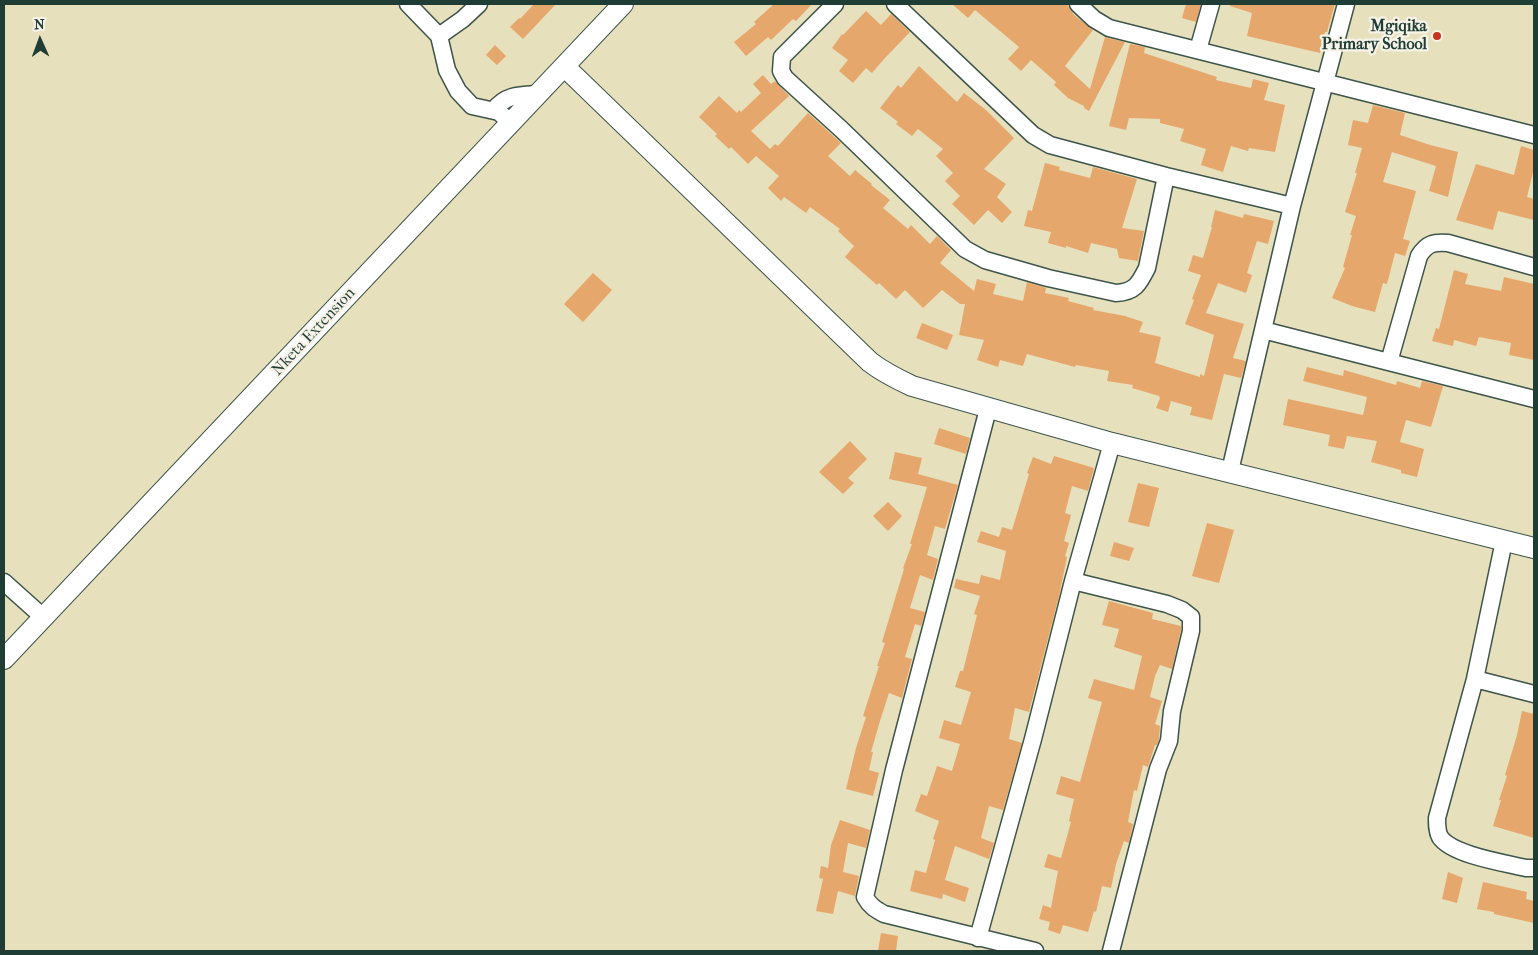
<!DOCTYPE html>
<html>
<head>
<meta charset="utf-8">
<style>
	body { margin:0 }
	#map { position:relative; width:1538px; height:955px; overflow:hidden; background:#e7e0bd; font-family:"IM FELL French Canon",serif }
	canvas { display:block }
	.frame { position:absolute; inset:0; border:5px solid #1f3d34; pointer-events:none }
	.north { position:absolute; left:15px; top:15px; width:50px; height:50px; -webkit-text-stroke:4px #f7f3e8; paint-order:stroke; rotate:358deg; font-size:14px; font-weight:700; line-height:20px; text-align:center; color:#1f3d34 }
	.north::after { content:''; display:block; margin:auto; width:18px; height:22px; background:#1f3d34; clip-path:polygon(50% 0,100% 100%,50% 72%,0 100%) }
</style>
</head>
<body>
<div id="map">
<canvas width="1538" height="955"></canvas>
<div class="frame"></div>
<div class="north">N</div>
</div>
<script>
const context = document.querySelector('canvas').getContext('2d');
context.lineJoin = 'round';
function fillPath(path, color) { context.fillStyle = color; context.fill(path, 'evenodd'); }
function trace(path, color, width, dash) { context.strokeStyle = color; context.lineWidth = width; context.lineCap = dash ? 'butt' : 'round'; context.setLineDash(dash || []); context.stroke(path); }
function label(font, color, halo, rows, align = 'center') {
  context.font = font + ' "IM FELL French Canon",serif'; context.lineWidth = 4.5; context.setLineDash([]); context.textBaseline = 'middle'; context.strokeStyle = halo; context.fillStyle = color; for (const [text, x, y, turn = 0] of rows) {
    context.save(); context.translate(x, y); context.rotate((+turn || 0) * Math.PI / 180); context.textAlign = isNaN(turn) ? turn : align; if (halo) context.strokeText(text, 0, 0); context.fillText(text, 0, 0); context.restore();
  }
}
const building = new Path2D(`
	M534 4H556L523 39 510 27 519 18 520 19Z
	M774 4H812L796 21 793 19 771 40 768 37 746 56 734 42 756 24 754 22Z
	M952 4H1067L1074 15 1093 30 1065 66 1090 89 1105 37 1125 42 1089 111 1084 108V106L1068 98 1054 85 1056 82 1031 60 1021 71 1008 59 1019 47 975 10 968 18Z
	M1186 4H1201L1196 22 1182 18Z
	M1230 4H1335L1327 32H1325L1320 53 1247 36 1252 13 1230 6Z
	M866 11 881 25 891 14 910 32 885 58 872 73 866 68 853 83 839 71 848 60 832 48 842 34 843 35Z
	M1130 44 1145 47 1144 53 1217 77 1216 80 1251 88 1253 79 1269 83 1264 100 1285 105 1275 152 1249 148 1248 151 1231 146 1223 172 1201 165 1206 149 1180 141 1184 129 1160 123V119L1129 118 1126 130 1109 126Z
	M495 45 506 56 497 65 486 55Z
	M919 66 957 102 964 93 986 110 1014 138 984 169 1006 184 997 197 1012 212 1002 223 988 210 974 225 952 204 960 196 945 181 953 173 936 156 943 149 918 129 912 136 896 124 898 122 880 108 898 85 901 88Z
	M763 75 771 84 775 81 789 96 751 131 770 149 775 144 778 146 808 113 841 143 828 156 850 176 855 170 872 184 871 185 890 200 883 208 908 229 911 225 930 244 937 236 951 250 940 263 974 291 977 279 996 284 993 294 1023 301 1027 282 1046 288 1045 293 1069 298 1068 301 1094 308 1093 310 1125 316 1143 322 1139 332 1161 337 1155 363 1200 377V374L1204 376 1214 335 1185 324 1194 300 1192 299 1201 275 1188 271 1193 255 1203 258 1212 227H1211L1215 210 1243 218 1244 214 1274 221 1268 244 1257 241 1247 273 1252 275 1246 293 1218 283 1206 313 1244 324 1233 358 1246 361 1241 378 1224 374 1212 420 1190 415 1192 407 1171 401 1168 412 1156 408 1160 398 1159 396 1132 388 1133 385 1107 381 1109 371 1076 365 1075 367 1027 354 1023 366 1000 360 998 367 977 360 984 340 959 335 965 304H960L942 290 923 308 905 290 896 299 879 283 877 285 845 257 854 246 838 231 840 229 810 207 806 213 784 197 781 201 768 188 779 176 756 156 748 164 731 147 729 149 715 136 717 134 699 117 719 96 737 113 739 110 741 112 761 93 753 84Z
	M1373 105 1405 113 1400 135 1430 145 1458 152 1448 197 1429 191 1436 166 1392 152 1383 182 1416 191 1403 239 1410 241 1405 256 1395 253 1387 284 1383 283 1375 312 1352 306 1332 298 1345 268 1343 267 1352 235H1350L1356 216 1345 212 1357 173H1355L1362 148 1348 145 1353 120 1368 123Z
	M1521 146 1534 150V168L1527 197 1534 199V220L1498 211 1493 230 1456 220 1476 164 1514 175Z
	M1045 163 1060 167 1059 170 1090 178 1093 167 1137 179 1122 228 1144 231 1138 261 1119 258 1117 249 1091 243 1088 253 1066 246V248L1048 243 1051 232 1024 226 1028 210 1032 211Z
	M1454 270 1468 274 1465 284 1501 291 1504 277 1534 284V360L1509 355 1511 343 1479 337 1476 346 1454 340 1453 346 1432 341 1436 328 1439 329Z
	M593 273 612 290 583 322 564 304Z
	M922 323 953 335 947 350 916 338Z
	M1307 367 1343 376 1344 370 1396 385 1397 381 1420 388 1422 381 1443 386 1431 427 1406 420 1400 442 1424 449 1417 477 1401 473V470L1371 462 1377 441 1347 436 1344 449 1328 446 1330 435 1283 425 1288 399 1363 415 1367 397 1303 381Z
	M939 428 970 438 966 454 934 444Z
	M850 441 867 459 848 478 854 483 843 494 819 472Z
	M895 452 922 458 918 474 958 485 945 529 935 526 927 555 938 559 933 580 920 575 910 608 925 612 921 626 915 624 905 657 912 659 902 698 889 693 880 721 871 752H873L869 770 879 773 873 796 846 789 856 748 866 717 863 716 879 666H877L885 643 882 642 904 569 903 568 912 544H910L927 487 889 479Z
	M1054 456 1094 468 1088 491 1072 486 1065 513 1071 515 1064 541 1069 543 1065 556 1067 557 1059 596 1029 712 1015 708 1009 739 1022 743 1003 810 989 806 981 838 994 843 989 859 955 846 945 880 969 888 965 902 943 894 942 899 910 891 915 870 926 873 935 840 933 839 939 821 915 811 921 794 927 796 937 766 952 771 960 744 939 738 944 720 961 725 971 692 955 687 960 671H963L977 615 974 614 980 596 954 588 956 579 979 584 981 575 1000 580 1006 551 977 542 981 531 999 537 1002 527 1012 530 1029 474 1027 473 1033 457 1051 464Z
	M1138 483 1159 488 1149 527 1128 522Z
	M888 502 902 516 888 531 873 516Z
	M1207 523 1234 530 1219 583 1192 576Z
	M1114 542 1134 548 1129 561 1110 556Z
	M1109 601 1153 613 1152 619 1181 626V630L1172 669 1160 665 1155 676 1150 697 1162 701 1155 724 1160 726 1159 739 1157 745H1155L1148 767 1143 765 1137 791 1134 790 1128 822 1133 824 1129 843 1124 841 1116 864 1111 888 1102 886 1096 912 1094 911 1088 932 1063 925 1060 934 1048 930 1050 922 1039 919 1043 905 1051 908 1058 871 1044 867 1048 854 1061 858 1071 822 1069 821 1074 799 1056 794 1061 776 1080 782 1102 702 1088 698 1094 679 1134 690 1142 656 1114 647 1119 629 1102 625Z
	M1522 711 1534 714V838L1493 826 1501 800H1499L1507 776 1505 775 1517 735Z
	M840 820 870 830 866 848 848 843 843 872 859 876 855 896 838 891 833 914 816 911 823 879 819 878 821 866 828 868 831 845Z
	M1448 872 1463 878 1457 903 1442 899Z
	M1483 882 1527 892 1526 899 1534 901V923L1494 914V912L1477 909Z
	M881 933 898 936 896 951H878Z`);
const minor = new Path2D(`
	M408 4 439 36 447 70 458 91 472 106 499 112 511 123
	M835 4 782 57 781 71 785 78 842 130 965 249 985 260 1048 278 1116 293C1135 292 1139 284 1147 268L1166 176
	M895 4 1033 135 1050 145 1166 176 1292 206
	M1078 4 1094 19 1109 28 1534 135
	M439 36 463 19 479 4
	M1198 50 1211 4
	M494 110C506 94 521 95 539 94
	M1263 330 1534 399
	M1389 362 1419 256C1427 243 1434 242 1448 243L1534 267
	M988 409 894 770 865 897C870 906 875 909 884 914L1035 951
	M1230 471 1292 206 1346 4
	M1504 541 1475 679 1437 818C1437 825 1437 832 1440 837 1452 855 1505 863 1526 868H1534
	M1073 581 1167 604 1182 610 1191 617V631L1172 711 1169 741 1158 769 1111 951
	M4 582 43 617
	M1475 679 1534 694
	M978 938 1033 739 1073 581 1112 443`);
const tertiary = new Path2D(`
	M565 67 870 362C883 372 897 379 912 386L1112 443 1534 548
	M4 659 623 4`);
const markers = [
	[1437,36,5,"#c8321e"]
];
const poiNames = [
	["Mgiqika",1427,27],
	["Primary School",1427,45]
];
const streetNames = [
	["Nketa Extension",314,332,-47]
];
fillPath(building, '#e5a76c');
trace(minor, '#3d5549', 19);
trace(tertiary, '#3d5549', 22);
trace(minor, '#fff', 16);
trace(tertiary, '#fff', 20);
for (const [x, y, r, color] of markers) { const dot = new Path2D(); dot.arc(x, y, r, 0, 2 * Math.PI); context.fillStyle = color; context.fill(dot); trace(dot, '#f7f3e8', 2); }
label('bold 16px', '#1f3d34', '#f7f3e8', poiNames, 'right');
label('16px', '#1f3d34', '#f7f3e8', streetNames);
</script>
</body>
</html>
